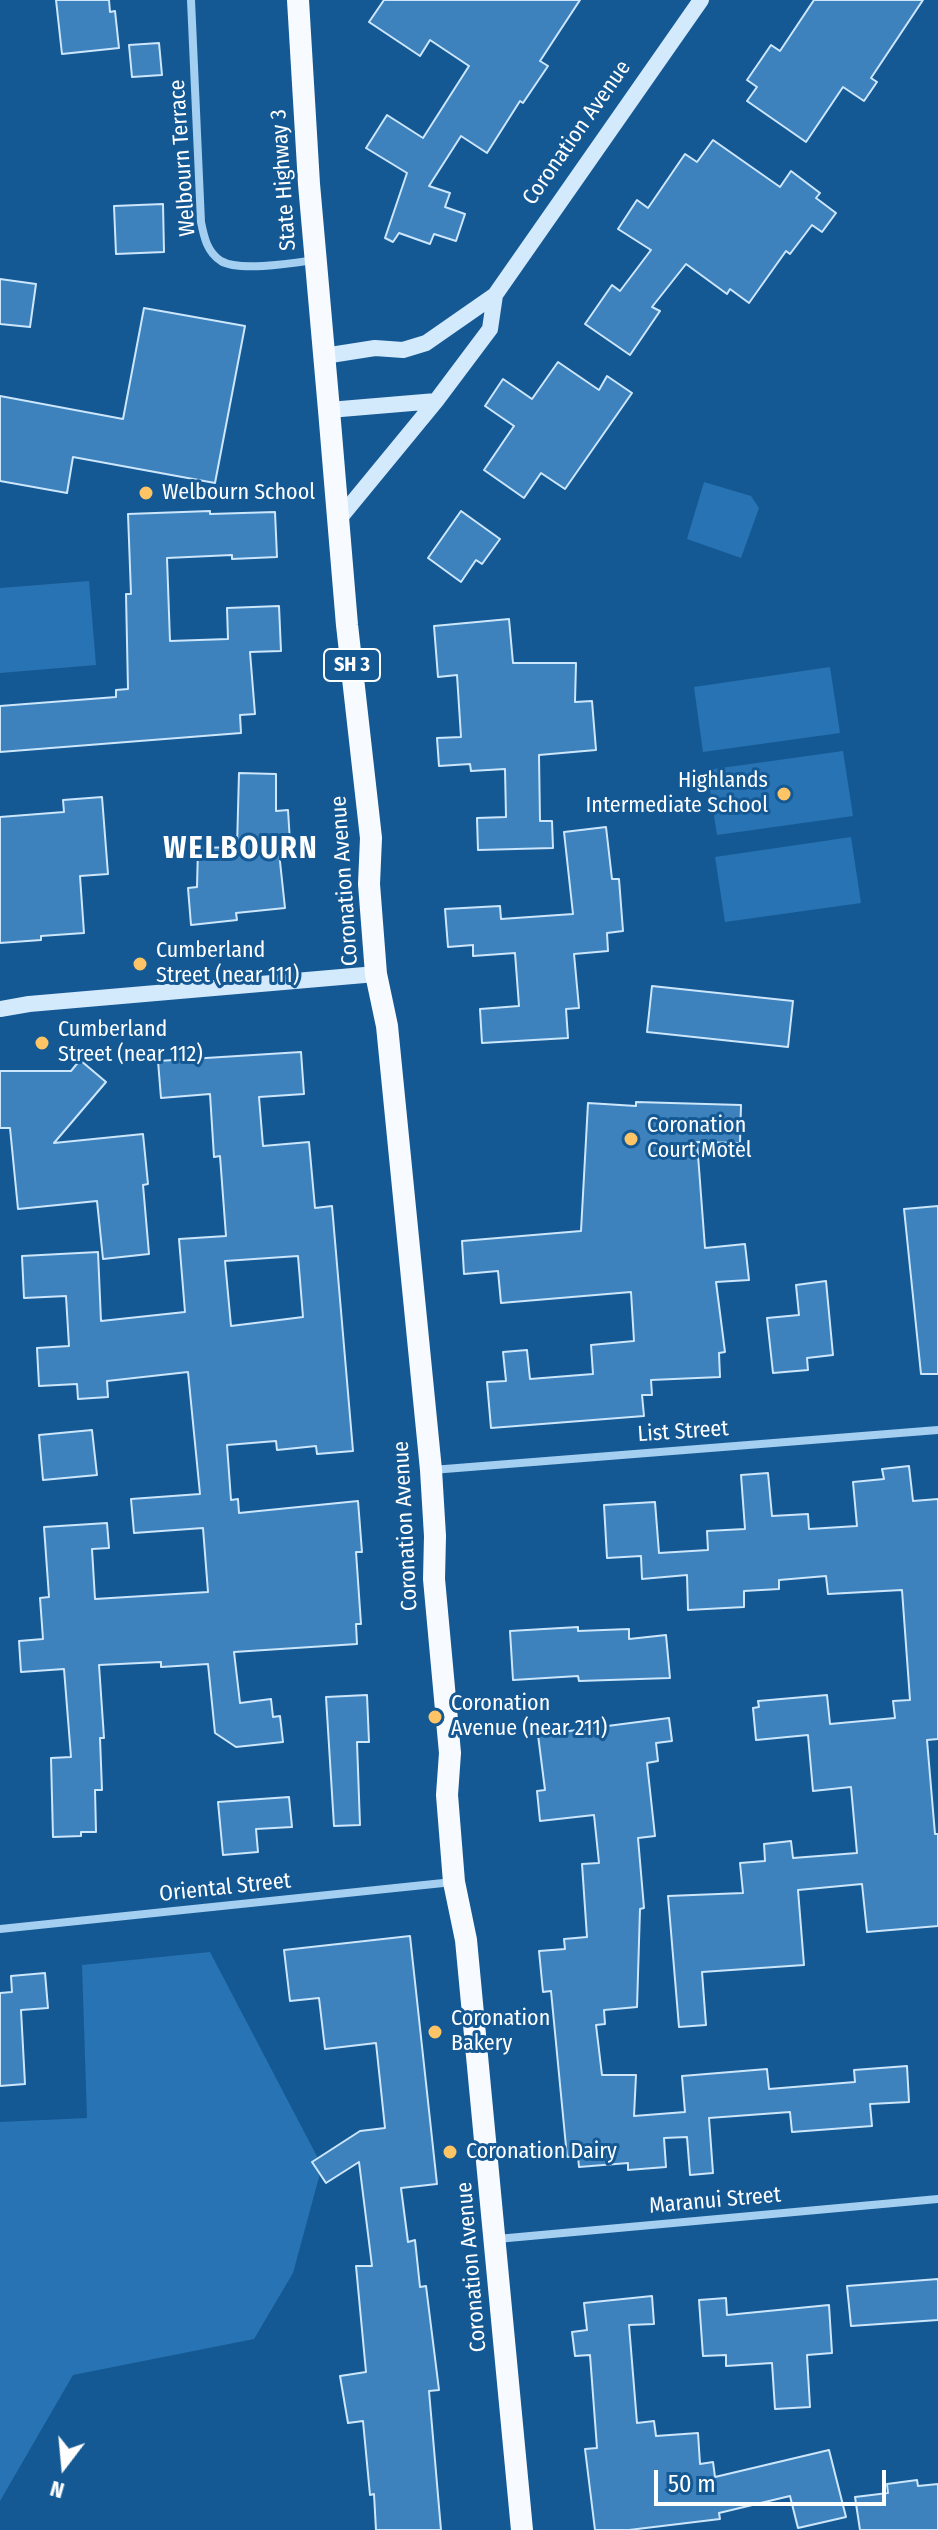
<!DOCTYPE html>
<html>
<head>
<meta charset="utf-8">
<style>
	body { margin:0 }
	#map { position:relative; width:938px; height:2530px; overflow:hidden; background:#155994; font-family:"Fira Sans Condensed",sans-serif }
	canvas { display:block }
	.north { position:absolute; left:24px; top:2426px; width:80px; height:80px; -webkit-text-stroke:6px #155994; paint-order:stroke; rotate:196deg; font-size:22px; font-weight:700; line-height:32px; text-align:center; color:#fff }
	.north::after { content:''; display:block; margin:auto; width:28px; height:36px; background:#fff; clip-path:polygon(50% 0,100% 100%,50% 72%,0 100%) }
	.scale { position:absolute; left:654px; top:2470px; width:232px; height:36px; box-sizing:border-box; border:4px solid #fff; border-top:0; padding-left:10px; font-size:24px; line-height:28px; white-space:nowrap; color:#fff; -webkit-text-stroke:6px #155994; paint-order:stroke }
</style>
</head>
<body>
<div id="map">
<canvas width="938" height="2530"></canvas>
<div class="north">N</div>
<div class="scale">50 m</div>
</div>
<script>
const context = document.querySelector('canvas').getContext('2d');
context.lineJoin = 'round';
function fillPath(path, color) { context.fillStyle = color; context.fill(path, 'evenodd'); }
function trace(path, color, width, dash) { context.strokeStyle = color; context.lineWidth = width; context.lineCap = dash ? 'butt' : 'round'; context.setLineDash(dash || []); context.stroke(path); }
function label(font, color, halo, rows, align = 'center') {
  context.font = font + ' "Fira Sans Condensed",sans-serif'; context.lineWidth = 6; context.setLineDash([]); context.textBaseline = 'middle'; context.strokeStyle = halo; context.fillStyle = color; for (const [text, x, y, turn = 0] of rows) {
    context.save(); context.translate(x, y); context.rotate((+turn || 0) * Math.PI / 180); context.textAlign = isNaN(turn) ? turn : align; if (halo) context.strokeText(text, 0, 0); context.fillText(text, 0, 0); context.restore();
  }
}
const green = new Path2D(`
	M704 482 751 496 759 508 741 558 687 539Z
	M89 581 96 665 0 673V588Z
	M830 667 840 733 703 752 694 687Z
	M843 751 853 816 717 835 707 770Z
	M851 837 861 903 725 922 715 857Z
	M210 1952 322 2166 293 2273 254 2339 73 2375 0 2501V2122L87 2118 82 1965Z`);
const building = new Path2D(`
	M56 0H109L110 12 115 11 119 48 62 54Z
	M384 0H580L540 61 548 66 523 103 520 101 487 153 461 136 429 186 450 193 445 207 465 214 456 241 434 234 430 244 399 233 393 242 385 238 407 173 366 148 387 115 423 138 469 66 430 40 420 56 369 22Z
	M814 0H923L871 78 877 82 864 101 843 87 806 142 747 101 757 87 747 80 771 45 780 51Z
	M159 43 162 75 132 77 129 45Z
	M713 140 780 187 791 171 820 193 816 198 836 213 822 232 812 225 790 254 786 251 749 303 730 289 727 294 686 264 652 307 660 311 630 355 585 324 612 285 620 291 651 250 618 229 637 200 648 208 685 154 697 162Z
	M163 204 164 252 116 254 114 206Z
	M0 279 36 284 30 327 0 324Z
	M144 308 245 326 215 483 73 457 67 493 0 481V396L123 419Z
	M558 362 599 390 607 376 632 393 565 489 541 473 524 498 484 470 514 426 485 406 503 379 532 399Z
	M210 511V514L275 512 277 557 232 559V555L167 558 170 641 228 639 227 608 279 606 281 651 250 652 255 714 240 715 241 733 0 752V706L116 697V690L128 689 126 594H131L128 514Z
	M461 511 500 539 482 564 476 560 461 582 428 558Z
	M509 619 513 663H576L575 702 592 701 596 750 539 755 540 821H552L553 848 478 850 477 818 506 817 505 769 471 771 470 764 439 766 437 738 461 737 457 675 438 677 434 626Z
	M239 773 276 774V811L288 810 290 842 278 843 285 908 236 913 237 920 191 925 188 888 197 887 198 848 237 847Z
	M102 797 108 874 80 876 84 933 41 936V940L0 943V817L64 812 63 800Z
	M606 827 612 879H619L623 931 607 933 608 951 574 954 579 1008 566 1009 568 1038 482 1043 480 1009 519 1006 515 953 473 956V945L448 947 445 909 500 906 501 919 573 914 564 832Z
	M652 986 793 1001 788 1047 647 1032Z
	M301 1052 304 1094 259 1097 263 1146 309 1142 315 1208 332 1206 353 1451 317 1454 316 1446 277 1450 276 1441 227 1445 231 1500 238 1499 239 1513 358 1501 362 1552H356L361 1624H356L357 1644 234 1652 240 1703 271 1699 273 1717 280 1716 283 1742 236 1747 215 1733 208 1664 161 1667V1662L99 1665 104 1738H100L102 1790H95L96 1832H81V1836L53 1837 51 1758 71 1757 64 1669 21 1672 19 1641 43 1639 40 1598 49 1597 44 1527 107 1523 109 1548 92 1549 95 1599 208 1592 203 1528 134 1533 131 1499 200 1494 188 1372 107 1381 108 1397 78 1399 77 1384 39 1386 37 1348 69 1346 66 1296 24 1298 22 1256 98 1252 101 1321 185 1312 179 1239 226 1236 220 1156 214 1157 210 1094 161 1098 158 1061ZM298 1256 303 1317 231 1326 225 1261Z
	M80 1060 106 1082 54 1143 143 1134 148 1184 143 1185 149 1254 103 1259 97 1201 18 1209 10 1128H0V1071H71Z
	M636 1102 741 1105 740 1143 697 1142 705 1248 745 1244 749 1280 716 1282 725 1352 719 1353 720 1377 651 1380 652 1395H642L644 1416 491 1428 487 1382 506 1381 503 1352 527 1350 530 1379 593 1374 591 1345 634 1341 631 1292 501 1303 498 1271 464 1274 462 1241 581 1231 588 1103 636 1106Z
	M938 1206V1374H921L904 1209Z
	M826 1281 833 1355 807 1358 808 1370 773 1373 767 1318 799 1315 796 1285Z
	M92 1430 97 1475 43 1480 39 1435Z
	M909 1466 913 1501 938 1499V1739L927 1740 935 1834H938V1926L867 1932 862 1884 798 1890 804 1965 702 1972 706 2025 679 2027 668 1896 743 1893 740 1863 765 1861 764 1844 791 1841 793 1858 857 1853 851 1787 813 1791 808 1735 756 1740 753 1708 759 1707 758 1701 827 1695 830 1724 895 1718 893 1701 910 1700 902 1590 828 1594 826 1576 779 1580V1589L744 1591V1607L688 1610 687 1575 642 1579 641 1556 607 1558 604 1505 655 1502 659 1553 708 1550 707 1531 745 1529 741 1475 768 1473 772 1516 808 1514 809 1529 857 1526 853 1482 884 1479 882 1469Z
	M578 1627V1631L629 1629V1639L666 1635 670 1678 579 1681 578 1676 513 1680 510 1631Z
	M367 1695 369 1742H357L360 1825 334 1826 326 1697Z
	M669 1718 672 1741 656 1743 658 1761 647 1763 655 1836 638 1838 644 1908 640 1909 637 2007 604 2010 605 2024 596 2025 602 2075H636L634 2116 685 2112 682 2076 767 2069 769 2089 855 2082 854 2070 907 2066 909 2102 870 2104 872 2126 792 2132 790 2112 709 2118 713 2173 690 2175 687 2137 664 2138 666 2167 628 2170V2163L579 2167 578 2156 567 2157 551 1991 543 1992 539 1951 565 1949 564 1939 587 1937 582 1864 599 1863 594 1815 540 1821 537 1791 545 1790 538 1735Z
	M289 1797 292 1827 256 1829 258 1852 223 1855 218 1802Z
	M410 1936 437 2184 401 2188 408 2242 415 2240 420 2287 426 2286 439 2390 429 2391 441 2530H376L374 2494 370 2495 363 2421 348 2423 340 2376 366 2372 356 2266H372L359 2162 326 2183 312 2162 360 2131 385 2128 376 2043 325 2049 319 1998 290 2001 284 1950Z
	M45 1973 48 2008 21 2010 25 2084 0 2086V1993L12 1992 11 1976Z
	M938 2279V2320L851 2326 847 2286Z
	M652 2296 654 2324 629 2325 637 2423 654 2421 656 2436 698 2433 700 2464 713 2462 715 2477 829 2450 846 2517 798 2528 790 2496 719 2513 720 2519 629 2530H595L585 2449 597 2448 590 2355 575 2356 572 2332 587 2330 584 2303Z
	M726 2298 727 2315 829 2305 832 2353 807 2355 810 2407 775 2409 772 2363 726 2366V2355L703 2356 699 2300Z
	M917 2480 918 2486 938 2484V2530H860L855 2497 888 2493 887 2484Z`);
const minor = new Path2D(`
	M191 0 201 222C204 237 207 252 221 261 239 272 294 263 315 260
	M432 1470 938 1430
	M0 1929 453 1882
	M497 2239 938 2199`);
const secondary = new Path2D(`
	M324 356 375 348 403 350 426 343 495 295 701 0
	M329 410 436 401
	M339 519 436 401 490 329 495 295
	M0 1009 29 1004 376 974`);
const trunk = new Path2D(`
	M298 0 309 184 329 410 347 625 371 838 369 884 376 974 387 1026 431 1470 435 1536 434 1579 450 1753 447 1795 454 1882 466 1940 522 2530`);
const markers = [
	[146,493,8,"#ffc465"],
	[784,794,8,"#ffc465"],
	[140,964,8,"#ffc465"],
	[42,1043,8,"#ffc465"],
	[631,1139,8,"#ffc465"],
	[435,1717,8,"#ffc465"],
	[435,2032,8,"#ffc465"],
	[450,2152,8,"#ffc465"]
];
const shields = [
	[352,665,56]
];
const shieldNames = [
	["SH 3",352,665]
];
const streetNames = [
	["Coronation Avenue",577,133,-55],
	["Welbourn Terrace",183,158,-94],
	["State Highway 3",284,180,-94],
	["Coronation Avenue",345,881,-94],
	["List Street",683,1432,-4],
	["Coronation Avenue",406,1526,-93],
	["Oriental Street",225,1888,-6],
	["Maranui Street",715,2201,-5],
	["Coronation Avenue",472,2267,-95]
];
const poiNames = [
	["Welbourn School",162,493],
	["Highlands",768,781,"right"],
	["Intermediate School",768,806,"right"],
	["Cumberland",156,951],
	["Street (near 111)",156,976],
	["Cumberland",58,1030],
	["Street (near 112)",58,1055],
	["Coronation",647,1126],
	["Court Motel",647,1151],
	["Coronation",451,1704],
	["Avenue (near 211)",451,1729],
	["Coronation",451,2019],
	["Bakery",451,2044],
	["Coronation Dairy",466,2152]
];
const districtNames = [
	["WELBOURN",241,850]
];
fillPath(green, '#2873b3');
fillPath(building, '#3d82bc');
trace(building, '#cce6fc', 2);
trace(minor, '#a4cff1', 8);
trace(secondary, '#d3e9fc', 16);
trace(trunk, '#f7fbff', 22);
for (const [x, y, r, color] of markers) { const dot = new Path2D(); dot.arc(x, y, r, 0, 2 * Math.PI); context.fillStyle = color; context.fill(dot); trace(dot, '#155994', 3); }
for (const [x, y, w] of shields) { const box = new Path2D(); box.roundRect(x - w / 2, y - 16, w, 32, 6); context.fillStyle = '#155994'; context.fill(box); trace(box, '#fff', 2); }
label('bold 20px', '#fff', null, shieldNames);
label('22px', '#fff', '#155994', streetNames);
label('22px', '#fff', '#155994', poiNames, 'left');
context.letterSpacing = '2px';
label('bold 30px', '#fff', '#155994', districtNames);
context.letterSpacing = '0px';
</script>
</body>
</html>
